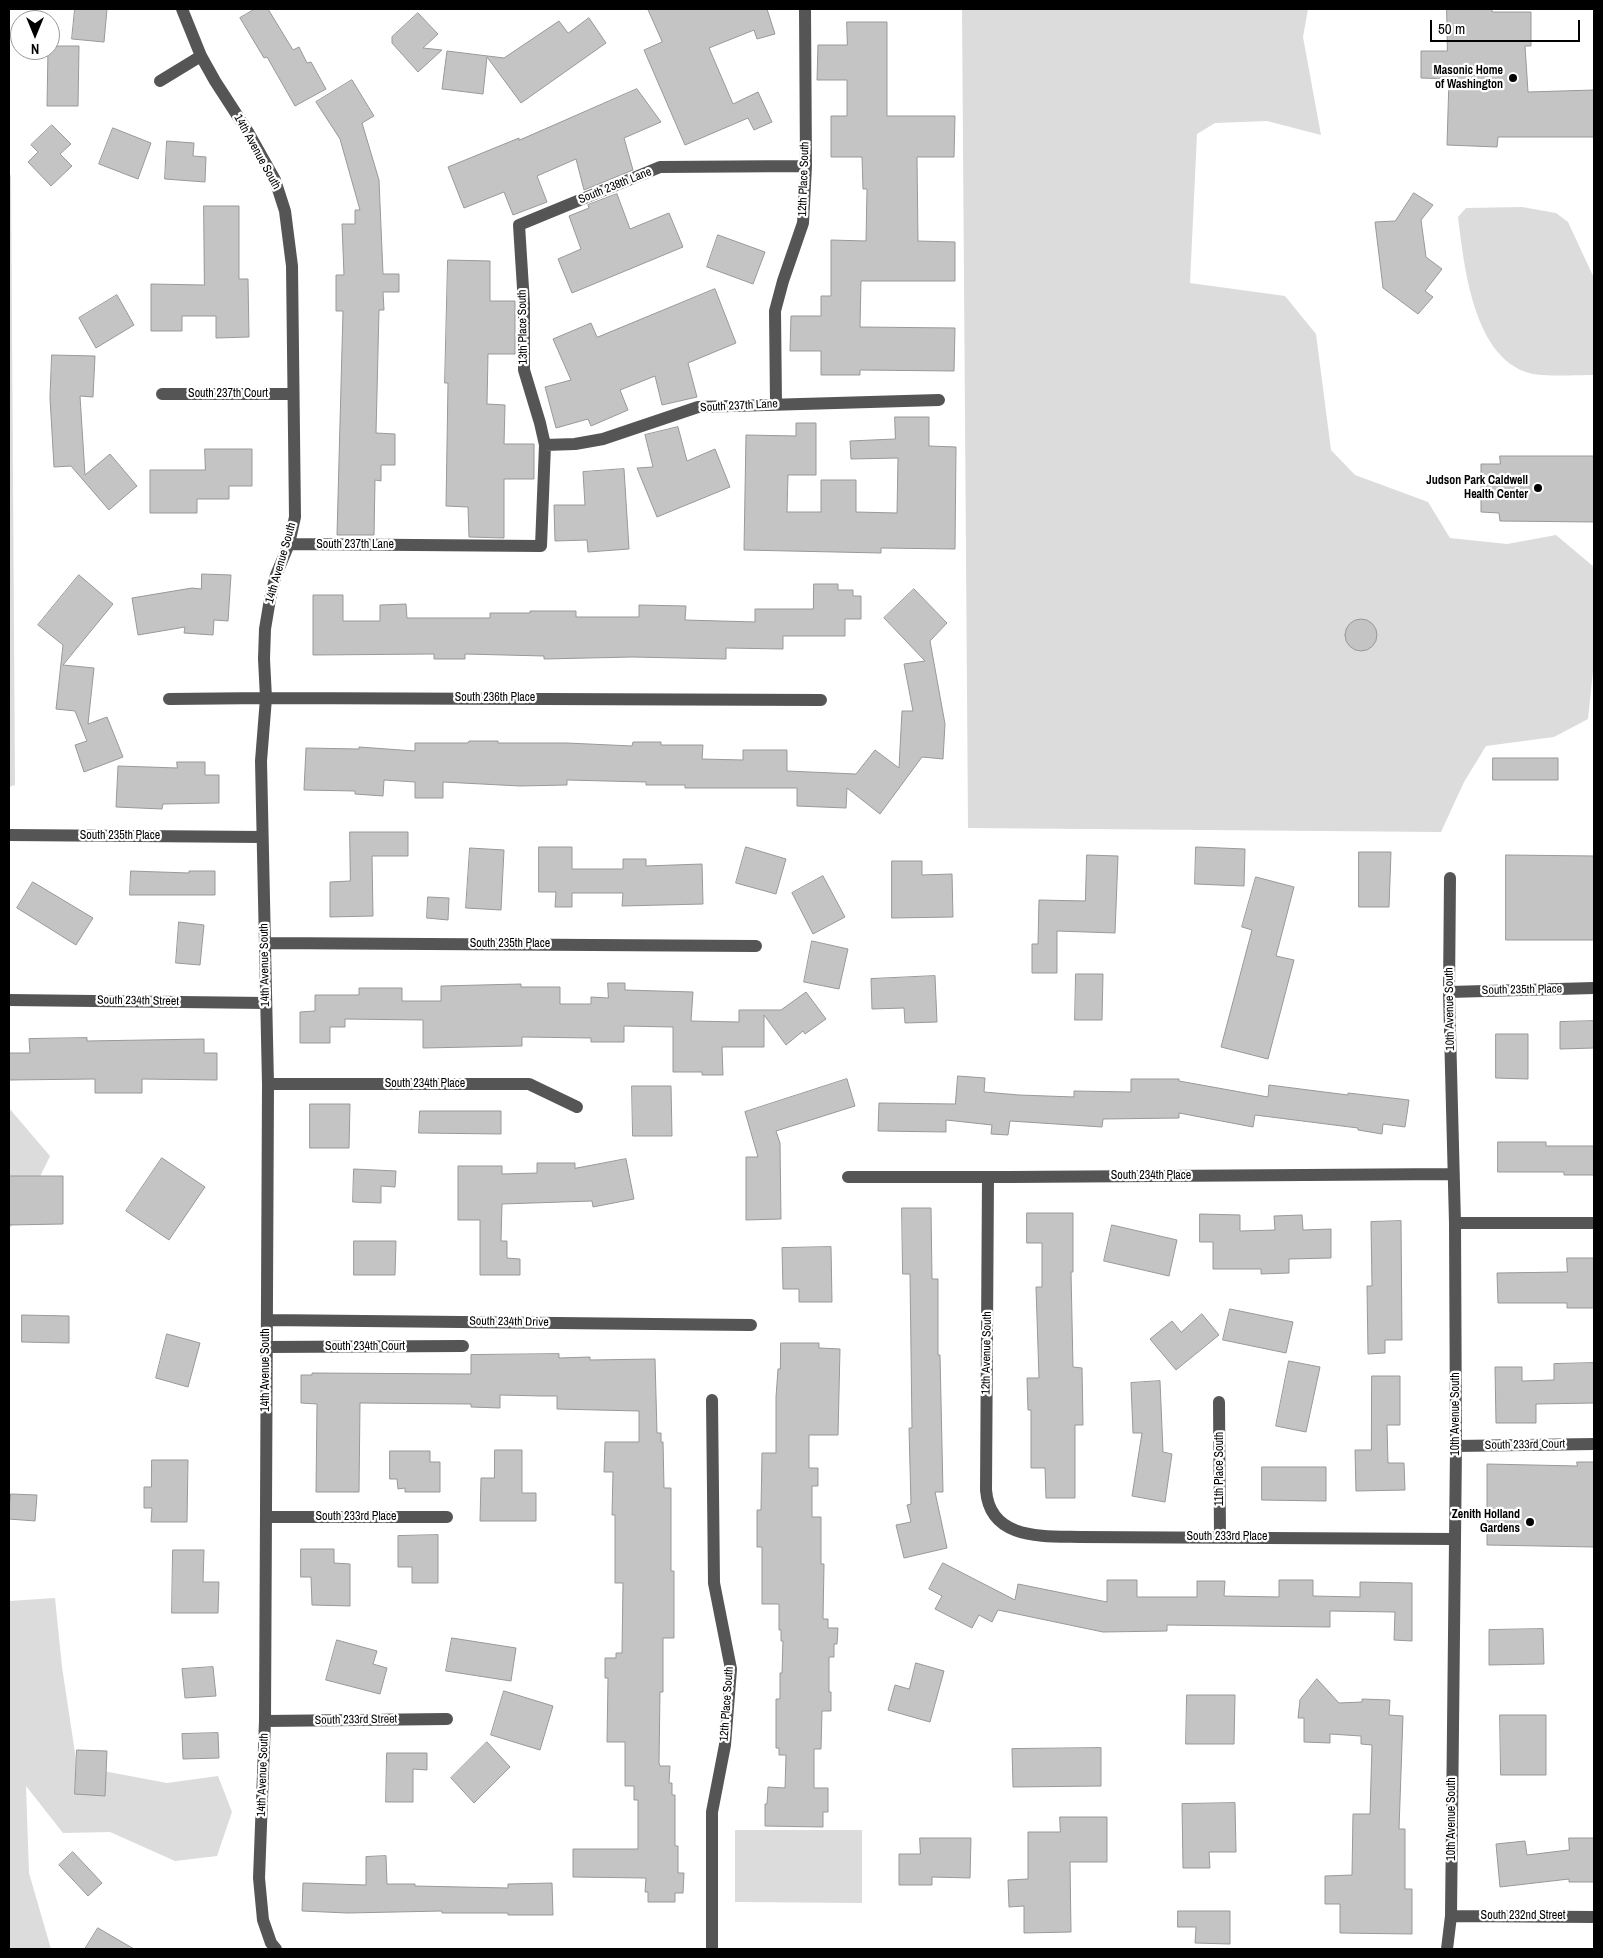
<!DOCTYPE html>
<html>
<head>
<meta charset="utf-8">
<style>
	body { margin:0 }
	#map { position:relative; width:1603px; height:1958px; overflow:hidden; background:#fff; font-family:"Archivo Narrow",sans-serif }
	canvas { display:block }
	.frame { position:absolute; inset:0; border:10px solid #000; pointer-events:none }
	.north { position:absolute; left:10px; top:10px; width:50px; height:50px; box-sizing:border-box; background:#fff; border:1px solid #999; border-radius:50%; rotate:180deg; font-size:14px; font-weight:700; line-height:20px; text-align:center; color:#000 }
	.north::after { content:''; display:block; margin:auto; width:18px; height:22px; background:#000; clip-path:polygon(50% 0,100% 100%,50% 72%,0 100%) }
	.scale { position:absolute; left:1430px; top:20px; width:150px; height:22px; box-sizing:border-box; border:2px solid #000; border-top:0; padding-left:6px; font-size:15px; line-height:18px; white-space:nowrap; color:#000; -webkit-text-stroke:4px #fff; paint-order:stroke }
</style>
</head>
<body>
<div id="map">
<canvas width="1603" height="1958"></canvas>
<div class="frame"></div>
<div class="north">N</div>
<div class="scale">50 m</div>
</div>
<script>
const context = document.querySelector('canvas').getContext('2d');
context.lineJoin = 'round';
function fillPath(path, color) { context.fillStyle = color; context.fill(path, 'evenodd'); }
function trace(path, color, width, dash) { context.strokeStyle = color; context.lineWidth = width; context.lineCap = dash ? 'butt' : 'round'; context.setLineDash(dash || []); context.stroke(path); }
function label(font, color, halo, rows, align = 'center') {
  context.font = font + ' "Archivo Narrow",sans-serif'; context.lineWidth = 4.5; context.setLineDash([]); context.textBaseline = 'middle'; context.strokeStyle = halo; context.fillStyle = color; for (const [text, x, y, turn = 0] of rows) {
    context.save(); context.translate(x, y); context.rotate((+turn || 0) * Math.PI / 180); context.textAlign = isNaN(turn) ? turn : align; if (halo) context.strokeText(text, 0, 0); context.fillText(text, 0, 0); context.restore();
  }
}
const green = new Path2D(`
	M962 9H1308L1303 37 1321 135 1267 121 1215 123 1197 134 1190 283 1285 296 1316 334 1331 450 1355 475 1428 502 1450 538 1507 544 1556 535 1594 567V662L1588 719 1554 737 1486 746 1464 782 1441 832 968 828Z
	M11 175 15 785 9 787V176Z
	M1522 207 1556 213 1568 222 1594 278V375C1578 375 1543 377 1529 373 1473 357 1464 265 1458 217L1466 208Z
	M9 1108 50 1156 19 1220 9 1228Z
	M55 1598 62 1667 77 1766 167 1783 218 1776 232 1812 217 1856 175 1861 110 1832 63 1833 26 1786 29 1873 51 1949H9V1601Z
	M735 1830H862V1903L735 1902Z`);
const building = new Path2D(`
	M75 9H107L104 42 72 39Z
	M255 9H268L293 50 299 47 307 63 311 62 326 89 295 106 267 57 264 58 240 18Z
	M648 9H767L775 34 757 39 754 30 709 48 733 104 758 92 772 122 754 130 748 118 685 145 644 50 662 42Z
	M1447 9H1492V12H1531V46H1525L1528 92 1594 90V137H1498L1497 147 1447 145 1449 79 1421 78V51H1447Z
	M418 13 438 34 423 48 442 50 418 72 392 43V37Z
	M589 18 606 43 521 103 487 57 483 94 442 89 447 51 504 58 559 21 568 33Z
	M847 22H887V116H955L954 157H917L918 241 955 242V281H861L860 327 955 328 954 371 860 370V375H821V351H790L791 316H821V296H831V240L866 241 867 189H863L862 157H831V116H847V80H817L818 45H847Z
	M50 46H79L78 106H47L48 50H50Z
	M352 80 374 116 362 123 379 180 383 274H399V292H383L384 310H379L376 433 395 434V465H381V481L375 480 374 535H337L343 311H336V275H344L342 224H355V210H360L340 139 316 102Z
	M637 89 661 122 624 138 633 170 584 190 576 159 537 176 547 202 513 215 504 192 464 208 448 167 519 138V140Z
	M52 125 71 144 60 154 72 166 51 186 28 162 38 152 31 145Z
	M113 128 151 143 138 179 99 164Z
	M167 141 194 143 193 156 206 157 205 182 165 179Z
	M1414 193 1433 205 1421 220 1426 257 1442 269 1425 291 1433 297 1418 314 1383 288 1375 222 1395 221Z
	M617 194 630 229 669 213 683 247 572 293 558 259 581 249 569 216 589 208 588 205Z
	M204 206H239V279H248L249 337 216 338V316H182V331H151V284L204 285Z
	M718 235 765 252 753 284 707 267Z
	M448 260 490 261V301H515V354H488L487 404 505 405 504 444H534V479H504V538L469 537 468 507 446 506 448 383H445Z
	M715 289 736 343 688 363 697 397 662 405 655 376 620 390 628 410 591 426 588 419 556 428 545 387 571 380 553 339 591 323 597 337Z
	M117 295 134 325 96 348 79 318Z
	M52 355 95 356 93 397 80 396 85 475 110 454 137 486 109 510 71 466 54 467 50 398Z
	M895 417H929V446L956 447 955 549 881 548V553L744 550 746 435 796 436V423H816V475H788L787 512H821V480H856V512L897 513 898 458 851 459 850 441 895 439Z
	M678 427 687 461 715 449 730 487 657 517 637 468 653 467 645 435Z
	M205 449H252V486H229V499H197V513H150V470H205Z
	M1500 456H1594V522L1500 521 1499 513 1481 512V464H1500Z
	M624 469 629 549 588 552 587 540 555 541 554 505H585L583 472Z
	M202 574 231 575 228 621 214 620 213 635 184 633 185 627 138 635 132 598 192 588 201 589Z
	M79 575 113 604 63 665 94 668 88 724 107 717 123 757 84 772 75 745 87 741 75 711 56 709 63 645 38 625Z
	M814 584H838V590H853V596H861V619H845V636H783V649L726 648V659L632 657 544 659V656L465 654V659H434V654L313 655V595H343V621H380V605L406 604 407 618H490V613H530V611H576V617H639V605L686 606 685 620 755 622V609H813Z
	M914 589 947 623 930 641 945 724 943 759 922 757 880 814 847 788 846 808 797 806V788H685V785H646V782L567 780V785L520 786 443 782V798H415V782L384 780 383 796 355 794V791L304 790 306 748 359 749V747L415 751V743H468L469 741H498V743H567L632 746 633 742H661V745H703L702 759 743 760V750H787V771L856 774 875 750 899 768 902 711H913L904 664 925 661 884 618Z
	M1345 635a16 16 0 1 1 32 0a16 16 0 1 1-32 0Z
	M1493 758H1558V780H1493Z
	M177 762H205V775H219V803L163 804 162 809 116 807 118 766 177 768Z
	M350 832H408V856H372L373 916 330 917V882L350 881Z
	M539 847H572V869H623V859H646V866L702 864 703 904 622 906 623 893H572V907H555L556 892H539Z
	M746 847 786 859 776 894 736 883Z
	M1196 847 1245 849 1244 886 1195 884Z
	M470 848 504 850 501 910 466 908Z
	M1359 852H1391L1389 907H1359Z
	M1087 855 1118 856 1115 933 1057 931V973H1032V944H1038L1039 900 1085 901Z
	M1506 855 1594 856V940H1506Z
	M892 861H922V875L952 874 953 917 892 918Z
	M131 871 189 873V871H215V895H130Z
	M823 876 845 917 813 934 792 893Z
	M1256 877 1294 887 1276 956 1294 960 1268 1059 1221 1047 1252 930 1242 927Z
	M33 882 93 918 76 945 17 908Z
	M428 897 449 898 448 920 427 918Z
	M179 922 204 925 200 965 176 963Z
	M812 941 848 949 839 989 804 982Z
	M1076 974H1103L1102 1020H1075Z
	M935 976 937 1022 905 1023 904 1008 872 1009 871 979Z
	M608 983H625V990L693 992 691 1021 739 1022V1010H781L806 992 826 1019 805 1034 803 1031 786 1045 764 1015V1047H722L723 1075H702V1072H673V1027L624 1026V1042H591V1038L522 1037V1046L423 1048V1020L345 1019V1027H330V1043H300V1012L315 1011V995H359V988H402V1001H441V986L521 984V987H560V1004H591V997L608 998Z
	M1594 1021V1048L1560 1049V1022Z
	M1496 1034H1528V1079L1496 1078Z
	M87 1038V1041L204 1039V1053H217V1080L142 1079V1093H95V1079L9 1080V1053H30L29 1039Z
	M958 1076 985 1078 984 1092 1019 1095 1074 1097V1091L1131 1092V1079H1179V1081L1268 1097 1269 1085 1348 1095V1093L1409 1100 1405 1127 1383 1124 1382 1134 1358 1130V1128L1255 1115 1253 1127 1179 1113V1118L1103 1119 1102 1127 1010 1121 1008 1135 991 1134 992 1125 946 1120V1132L878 1131 879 1103 955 1104Z
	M847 1079 855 1106 776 1131 780 1143 781 1219 746 1220V1157H758L745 1112Z
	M632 1086H671L672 1136H633Z
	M310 1104H350L349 1148H310Z
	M420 1111H501V1134L419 1133Z
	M1498 1142H1546V1146H1594V1175H1564V1172H1498Z
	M162 1158 205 1187 169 1240 126 1211Z
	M626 1159 634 1199 593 1207 592 1201 502 1204 501 1241H507V1258L520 1259V1275H480V1220H458V1166H502V1174L537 1173V1163H575V1168Z
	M354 1169 396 1171 395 1187 381 1186V1203L353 1202Z
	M9 1176H63V1224L9 1225Z
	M902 1208H931L932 1279H938V1355H940L943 1492H935L947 1548 904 1558 896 1525 911 1522 907 1505 911 1504 909 1428H912L910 1274H903Z
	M1027 1213H1073V1272H1071L1073 1367 1082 1368 1083 1425H1075V1498H1046L1045 1468H1031V1410H1028L1027 1378H1039L1036 1287H1042V1243H1027Z
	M1200 1214 1240 1215V1231L1275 1230 1274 1216 1302 1215 1303 1230 1331 1229V1258L1289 1259V1273L1261 1274V1269H1213V1242H1200Z
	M1401 1221 1402 1340H1385V1353L1368 1354 1367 1286H1372L1371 1222Z
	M1112 1225 1177 1240 1169 1276 1104 1261Z
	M354 1241H396L395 1275H354Z
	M831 1247 832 1302H799V1289H783L782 1248Z
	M1567 1258H1594V1308H1567V1303H1498L1497 1273 1567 1272Z
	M1230 1309 1293 1322 1286 1353 1223 1340Z
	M1202 1314 1219 1335 1176 1370 1150 1339 1172 1321 1181 1332Z
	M22 1315 69 1316V1343L22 1342Z
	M167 1334 200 1343 188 1387 156 1378Z
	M781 1343H819V1348L840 1349 838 1435H809V1468H818V1486H812V1517H821V1564H824L823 1619H828V1628H838L837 1644H834V1657H829V1692H831V1711H822L821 1749H814V1788H828V1812H823V1827L765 1826V1804H767L768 1787 785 1788 786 1755H779V1748H776V1699H780V1673H782L783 1641H781V1630H779V1604H762V1547H757V1510H761L762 1453H776V1397L778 1369H780Z
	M559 1354V1358L590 1357V1360L655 1359 657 1433H661V1442H663L664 1488H671V1571H674V1638H663V1692H660L659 1763 660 1766H670L669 1783H672V1795H675V1846H678V1873H684L683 1893H675V1902H648V1892H645L646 1878 573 1877V1849H638V1800H634V1786H625V1742H607L608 1678H605V1658H616V1653H622L623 1583H615V1515H612L613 1472H604L605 1442H639V1411L557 1409V1396H542L500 1395V1408L471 1407V1404L360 1403 359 1492H316L317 1404 301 1403V1375H312V1373L471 1374V1355Z
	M1289 1361 1320 1367 1306 1432 1276 1426Z
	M1594 1363V1403L1536 1404V1423H1496L1495 1367H1522V1381L1554 1380V1364Z
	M1372 1376H1400V1425H1387L1388 1463H1404L1405 1490 1356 1491 1355 1450H1371Z
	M1160 1381 1163 1452 1172 1454 1165 1502 1132 1496 1142 1433H1133L1131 1383Z
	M495 1450H522V1493H536V1521H480L481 1478H494Z
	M390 1451H430V1462H440V1492H405V1488L398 1489 397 1479H390Z
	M152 1460H188L187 1522H151L152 1508H144V1487H151Z
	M1577 1462H1594V1547L1487 1545V1464L1577 1466Z
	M1262 1467H1326V1501L1262 1500Z
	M11 1494 37 1495 35 1521 9 1519Z
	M438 1535V1583H412V1567H398V1536Z
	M301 1549H334V1563L350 1564V1606L312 1605 311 1577H301Z
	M173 1550H204L203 1582H219L218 1613H172Z
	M943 1563 1015 1600 1018 1584 1107 1602V1580H1137V1597H1197V1581H1225L1224 1596 1279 1597V1580H1313V1596L1360 1597V1582L1412 1583V1641L1394 1640 1395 1612 1330 1611V1627L1167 1625V1631L1103 1632 998 1610 992 1622 979 1615 972 1628 935 1609 942 1596 929 1589Z
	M1543 1629 1544 1664 1489 1665V1630Z
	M452 1638 516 1648 511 1681 446 1671Z
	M337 1640 377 1651 373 1664 387 1668 380 1694 326 1680Z
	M916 1663 944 1671 930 1722 888 1710 895 1685 909 1689Z
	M213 1667 216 1696 185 1698 182 1669Z
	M1317 1679 1339 1703 1362 1702V1699L1390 1700 1389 1715 1403 1716 1399 1829H1405V1889H1412V1934L1340 1933V1904H1325V1876L1352 1875 1353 1814H1370L1372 1745 1361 1744V1736L1330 1734V1743L1304 1742V1718H1298L1300 1700Z
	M504 1691 553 1706 540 1750 491 1735Z
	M1187 1695H1235L1234 1744H1186Z
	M1500 1715H1546V1775H1501Z
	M218 1733 219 1758 183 1759 182 1734Z
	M487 1742 510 1767 474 1803 451 1778Z
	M1101 1748V1786L1013 1787 1012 1749Z
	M77 1750 107 1751 105 1796 75 1794Z
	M387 1753H427V1770L413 1769V1802H386Z
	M1235 1803 1236 1852H1209L1210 1868H1183L1182 1804Z
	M1060 1817H1107V1862H1070L1071 1932 1024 1933V1906L1009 1907 1008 1880 1028 1879V1832H1060Z
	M920 1838H971L970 1878 932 1877V1885H899V1854H920Z
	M1569 1838H1594V1882H1569V1879L1500 1887 1496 1844 1525 1841 1527 1855 1569 1850Z
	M73 1852 102 1883 88 1896 59 1865Z
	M386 1856 387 1884H415V1886L508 1888V1884L552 1883 553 1915H508V1913H442V1911L348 1913 302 1911 303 1883 366 1885V1857Z
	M1178 1911H1230V1944L1195 1943 1196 1927H1178Z
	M98 1928 134 1949H85Z`);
const minor = new Path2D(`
	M182 9 201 56 215 81 248 132 275 180 285 211 292 266 295 517 289 544 276 575 270 599 265 629 264 659 266 698 261 761 268 1084 265 1721 259 1878 263 1920 271 1943 276 1949
	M160 81 201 56
	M162 394H293
	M776 404 775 311 783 281 803 223 806 166 805 9
	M545 445 575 444 603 439 698 407 939 400
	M289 544 541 546 545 445 540 423 524 370V304L519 225 660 167 806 166
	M169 699 266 698 821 700
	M9 835 262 837
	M265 943 756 946
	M1449 992 1594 988
	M9 1000 266 1003
	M268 1084H529L577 1107
	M848 1177H1009L1453 1174
	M988 1177 986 1490C990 1540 1042 1536 1080 1537L1454 1539
	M1455 1223H1594
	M267 1320 751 1325
	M266 1347 463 1346
	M1219 1402 1220 1537
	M1456 1446 1594 1444
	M266 1517H447
	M265 1721 447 1719
	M1451 1916 1594 1917
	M712 1949V1812L725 1745 731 1669 714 1583 712 1400
	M1447 1949 1451 1916 1456 1446 1455 1223 1449 992 1450 878`);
const markers = [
	[1513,78,5,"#000"],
	[1538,488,5,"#000"],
	[1530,1522,5,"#000"]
];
const poiNames = [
	["Masonic Home",1503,71],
	["of Washington",1503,85],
	["Judson Park Caldwell",1528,481],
	["Health Center",1528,495],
	["Zenith Holland",1520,1515],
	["Gardens",1520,1529]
];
const streetNames = [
	["14th Avenue South",257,152,61],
	["12th Place South",804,179,-88],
	["South 238th Lane",615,186,-22],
	["13th Place South",523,327,-91],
	["South 237th Court",228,394],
	["South 237th Lane",739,406,-3],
	["South 237th Lane",355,545],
	["14th Avenue South",281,563,-74],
	["South 236th Place",495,698],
	["South 235th Place",120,836],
	["South 235th Place",510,944],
	["14th Avenue South",265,965,-91],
	["South 235th Place",1522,990,-1],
	["South 234th Street",138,1001,1],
	["10th Avenue South",1450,1009,-91],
	["South 234th Place",425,1084],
	["South 234th Place",1151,1176],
	["South 234th Drive",509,1322,1],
	["South 234th Court",365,1347],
	["12th Avenue South",987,1353,-89],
	["14th Avenue South",266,1370,-90],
	["10th Avenue South",1456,1414,-90],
	["South 233rd Court",1525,1445,-1],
	["11th Place South",1220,1469,-90],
	["South 233rd Place",356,1517],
	["South 233rd Place",1227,1537],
	["12th Place South",727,1704,-86],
	["South 233rd Street",356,1720,-1],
	["14th Avenue South",263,1775,-88],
	["10th Avenue South",1452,1819,-90],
	["South 232nd Street",1523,1916]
];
fillPath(green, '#dcdcdc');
fillPath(building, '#c4c4c4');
trace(building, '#999', 1);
trace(minor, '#555', 12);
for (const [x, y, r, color] of markers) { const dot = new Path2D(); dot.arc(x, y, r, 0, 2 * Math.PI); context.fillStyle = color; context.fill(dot); trace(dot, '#fff', 2); }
label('bold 12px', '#000', '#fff', poiNames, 'right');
label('12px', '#000', '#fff', streetNames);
</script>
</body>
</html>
